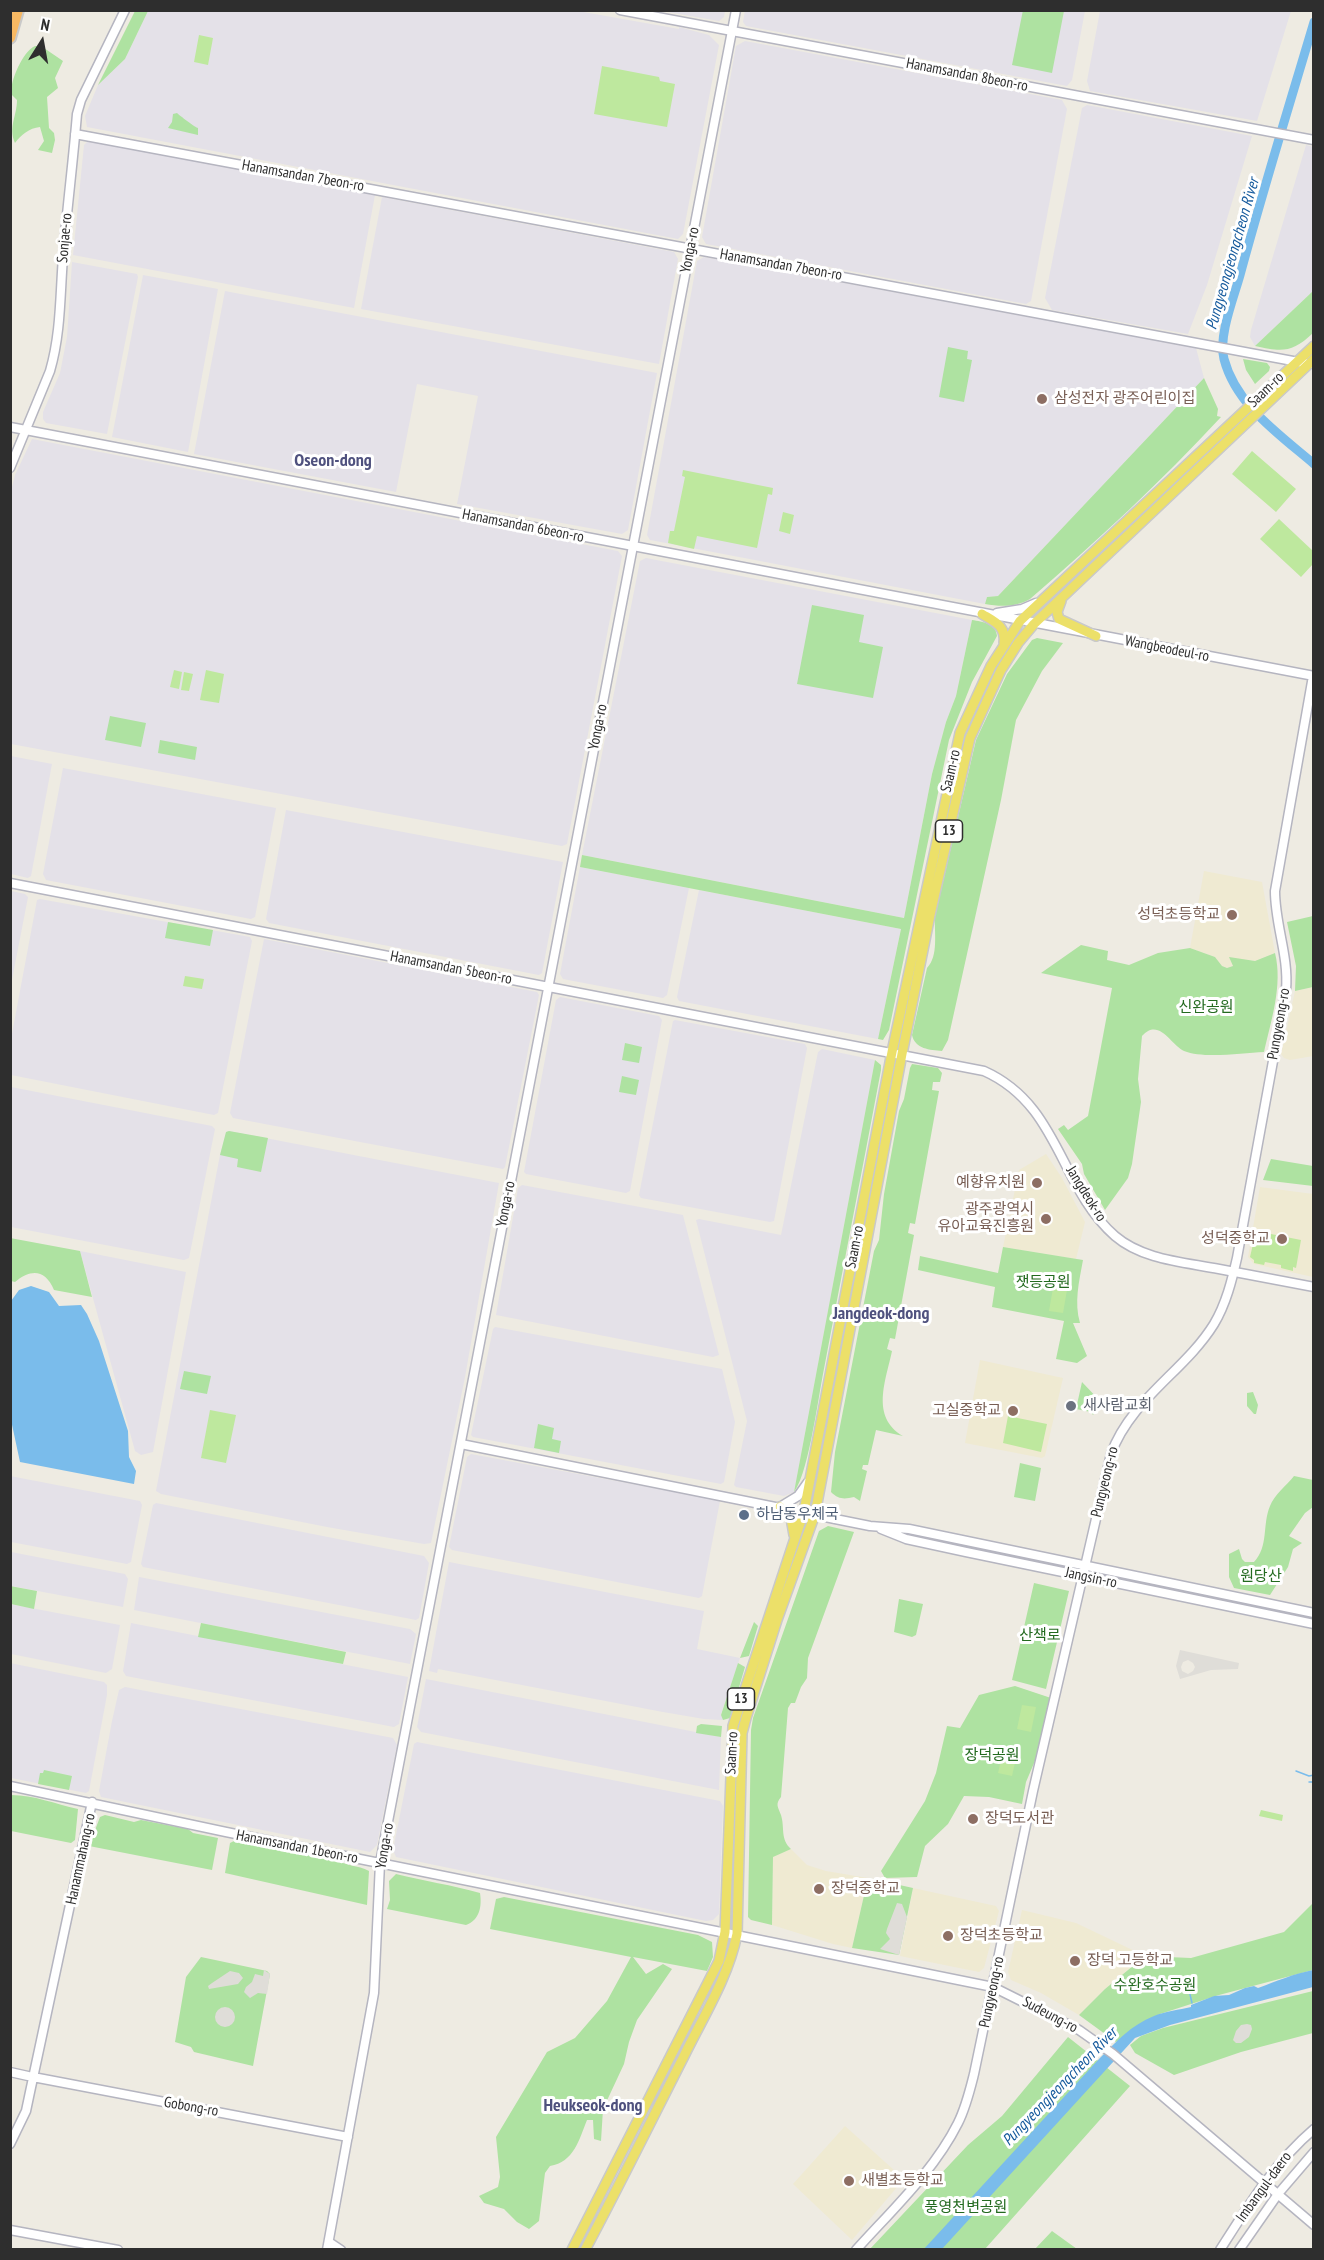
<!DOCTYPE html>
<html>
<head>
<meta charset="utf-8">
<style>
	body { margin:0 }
	#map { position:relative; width:1324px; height:2260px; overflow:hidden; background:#eeebe2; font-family:"PT Sans Narrow",sans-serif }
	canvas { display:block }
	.frame { position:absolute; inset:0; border:12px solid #2e2e2e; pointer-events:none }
	.north { position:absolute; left:12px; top:12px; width:60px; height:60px; -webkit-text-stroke:4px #fff; paint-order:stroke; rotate:11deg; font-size:16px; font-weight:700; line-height:24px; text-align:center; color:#2e2e2e }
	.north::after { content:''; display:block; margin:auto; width:21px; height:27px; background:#2e2e2e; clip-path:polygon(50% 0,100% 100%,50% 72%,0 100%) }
</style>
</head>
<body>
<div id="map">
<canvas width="1324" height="2260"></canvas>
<div class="frame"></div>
<div class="north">N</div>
</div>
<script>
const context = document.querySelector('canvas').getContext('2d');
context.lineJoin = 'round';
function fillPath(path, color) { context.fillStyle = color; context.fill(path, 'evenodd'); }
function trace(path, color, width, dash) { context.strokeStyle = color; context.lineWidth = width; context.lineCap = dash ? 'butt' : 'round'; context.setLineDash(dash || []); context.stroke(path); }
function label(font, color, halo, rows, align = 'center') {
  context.font = font + ' "PT Sans Narrow","Noto Sans KR",sans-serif'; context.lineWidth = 6; context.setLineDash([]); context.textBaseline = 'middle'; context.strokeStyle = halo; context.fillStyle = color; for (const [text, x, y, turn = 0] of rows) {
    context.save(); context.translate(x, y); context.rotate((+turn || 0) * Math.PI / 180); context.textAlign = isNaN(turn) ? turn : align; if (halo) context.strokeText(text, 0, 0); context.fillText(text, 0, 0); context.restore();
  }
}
const industrial = new Path2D(`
	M745 10 1085 11 1072 80 1067 86 746 26 743 22Z
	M148 11H578L679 29V27L709 35 719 45 683 234 678 239 87 127 85 116 98 85 125 59Z
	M662 11H725L724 17 719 21Z
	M1100 11H1291L1257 121 1090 91 1087 81Z
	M745 41 1062 100 1067 109 1031 301 1026 304 706 244 702 237 736 46Z
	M1087 105 1252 136 1207 285 1188 334 1052 310 1045 298 1082 108Z
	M88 141 375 195 354 308 73 255 84 145Z
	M1306 145 1313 147V291L1255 346 1250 337 1251 330Z
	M382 197 674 252 678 259 659 364 361 309Z
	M704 257 1196 348 1204 378 998 596 987 597 985 604 650 540 647 535 697 261Z
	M72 262 137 274 138 277 107 434 46 423 43 419V412L60 373 67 337Z
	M143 275 218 289 188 452 112 437Z
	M225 291 657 373 628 530 622 534 457 504 478 396 417 384 396 492 194 454Z
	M32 439 618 551 622 556 567 844 562 846 11 744V491L15 475Z
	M646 558 972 620 956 696 946 722 932 774 904 918 582 855 640 561Z
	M11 756 52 764 31 876 28 878 11 874Z
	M63 768 276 808 255 917 251 919 46 880 43 874Z
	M286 810 563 862 542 973 539 975 269 923 266 919Z
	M580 867 689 888 667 995 663 998 563 979 560 974Z
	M699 890 901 929 878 1039 679 1001 677 997Z
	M11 891 25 894 28 897 11 985Z
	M40 899 250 937 252 941 218 1113 214 1115 11 1075V1039L37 900Z
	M264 939 537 992 539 995 505 1167 503 1169 233 1118 230 1113Z
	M560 997 659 1016 662 1020 630 1191 626 1193 526 1174 524 1172 556 1000Z
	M675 1020 805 1044 807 1048 774 1221 770 1222 641 1198 639 1195 673 1021Z
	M822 1049 875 1060 794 1492 784 1496 736 1487 734 1485 747 1421 696 1220 699 1219 781 1235 818 1052Z
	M11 1087 212 1126 215 1129 189 1258 184 1260 11 1227Z
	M229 1131 499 1183 465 1377 431 1543 424 1544 327 1527 161 1494 156 1491 220 1155 226 1132Z
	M522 1185 683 1215 719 1355 713 1357 496 1315 518 1188Z
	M80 1251 186 1272 153 1452 141 1455 135 1451Z
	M495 1327 722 1369 735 1422 724 1482 721 1484 473 1437 471 1435 493 1329Z
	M471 1454 718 1500 720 1501 702 1596 699 1598 452 1550 449 1547 467 1457Z
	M10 1476 140 1501 142 1505 131 1562 127 1564 11 1542Z
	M156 1503 424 1556 429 1563 419 1618 416 1620 143 1567 141 1564 153 1505Z
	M11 1552 125 1574 128 1579 123 1607 11 1586Z
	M449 1562 704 1611 697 1649 740 1658 721 1714 723 1720 704 1719 663 1712 438 1669 437 1673 429 1671Z
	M139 1577 410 1629 416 1634 410 1664 134 1610Z
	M10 1604 120 1625 112 1669 106 1673 11 1654Z
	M131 1623 408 1677 399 1724 394 1727 126 1676 123 1671Z
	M10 1663 104 1682 107 1685V1695L89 1791 86 1793 11 1778Z
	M426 1679 721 1737 719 1790 421 1732 417 1727Z
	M125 1687 393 1738 397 1745 377 1845 370 1852 101 1797 99 1791 112 1721 119 1690Z
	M417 1742 720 1801 723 1806 719 1914 713 1920 706 1921 396 1857 393 1850 414 1744Z`);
const education = new Path2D(`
	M1204 871 1262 882 1275 953 1255 961 1230 958 1233 966 1227 968 1222 966 1215 957 1190 948Z
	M1313 987V1056L1290 1060 1284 1058 1281 1054 1295 991Z
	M1046 1154 1062 1178 1085 1222 1076 1259 1003 1247 1019 1170Z
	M1260 1187 1313 1194V1277L1254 1264 1248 1257Z
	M980 1360 1063 1378 1045 1456 1042 1458 965 1443Z
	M791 1849 807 1865 826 1871 868 1878 852 1948 833 1944 772 1925 773 1856Z
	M913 1888 996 1906 999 1911 984 1968 979 1972 900 1956Z
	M1022 1910 1076 1923 1145 1956 1105 1989 1079 2015 1041 1993 1011 1980 1008 1972Z
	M845 2126 904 2179 852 2240 793 2184Z`);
const green = new Path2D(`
	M1023 10 1064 11 1052 73 1012 65Z
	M135 11H148L125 59 98 85Z
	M35 46H41L63 61 55 78 58 88 47 97 49 128 54 133 55 140 52 153 38 150 44 141 40 127C29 128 21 135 15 143 8 127 17 116 17 100L11 94C10 81 23 51 35 46Z
	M177 113C179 115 196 128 198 128V135L168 128 172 122 173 114Z
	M1313 291V333C1292 353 1282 352 1255 346Z
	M948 347 968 351 967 359 972 360 964 402 939 397Z
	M1243 359 1267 363 1270 367 1269 371 1255 384 1246 370Z
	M1204 378 1218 409 1217 416 1221 417C1161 482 1097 541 1030 599 1016 607 1001 607 985 604L987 597 998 596Z
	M812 605 864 615 859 642 883 647 873 698 797 684Z
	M972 620C983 622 996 623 997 636L972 682 949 740 889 1030 883 1040 878 1039 901 929 580 867 582 855 904 918 932 774 946 722 956 696Z
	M1037 638 1063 643 1042 671 1016 720 1001 800 948 1040 942 1051C930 1050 915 1049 912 1035L927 968C939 956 934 932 935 916L976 740 1007 674 1032 640Z
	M110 716 146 723 141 747 105 740Z
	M160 740 197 747 195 760 158 753Z
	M1313 916V987L1295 991 1296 966 1287 922Z
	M168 922 213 930 210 946 165 938Z
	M1081 945 1108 951 1107 960 1129 965 1158 953 1190 948 1215 957 1222 966 1227 968 1233 966 1229 957 1255 961 1275 953C1283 985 1271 1021 1264 1052 1242 1053 1204 1059 1184 1051 1171 1045 1159 1017 1142 1036L1138 1079 1141 1102 1132 1164 1128 1178 1105 1210 1084 1174 1082 1164 1058 1129 1064 1125 1068 1130 1088 1116 1112 988 1041 973Z
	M625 1043 642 1047 639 1063 622 1060Z
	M875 1060 881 1065V1070C862 1171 842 1273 823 1374 818 1400 808 1475 794 1492Z
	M912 1064 938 1068 942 1073 940 1082H933L932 1090 939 1091 915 1224 910 1223 908 1233 914 1235 895 1339 890 1338 887 1349 892 1351C886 1380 870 1417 903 1436L876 1430 868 1465H863L862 1469 867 1471 860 1501 854 1497C845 1499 839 1500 831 1492L835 1452 874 1251 879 1240 884 1194 899 1111 904 1099 910 1068Z
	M622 1076 639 1080 636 1095 619 1092Z
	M229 1131 268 1138 261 1172 237 1167 238 1159 220 1155 226 1132Z
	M1271 1159 1313 1166V1186L1263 1180Z
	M10 1238 80 1251 92 1297 54 1290C45 1269 31 1269 15 1282L11 1281Z
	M1003 1247 1083 1260C1079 1282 1074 1302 1080 1323H1073L1087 1356 1077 1363 1056 1359 1064 1321 992 1307 995 1287 918 1270 920 1256 998 1273Z
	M184 1371 211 1376 207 1394 180 1389Z
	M1082 1382 1101 1402 1093 1415 1091 1412 1076 1409Z
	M1253 1392 1258 1405 1256 1414H1254L1247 1406V1393Z
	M538 1424 554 1428 552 1439 561 1441 559 1453 534 1448Z
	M1020 1463 1041 1468 1035 1501 1014 1497Z
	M1294 1476 1313 1480V1507L1305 1513 1289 1536 1302 1543 1293 1549 1288 1567 1270 1595 1234 1588 1229 1577V1554L1239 1549 1242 1559 1245 1562H1254C1269 1546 1262 1525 1270 1506 1274 1495 1287 1485 1294 1476Z
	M828 1526 854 1532 808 1658 807 1678 801 1687 795 1703H791L788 1708 781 1797C775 1804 778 1807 781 1815 785 1828 780 1839 791 1849L773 1857 772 1925 751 1920 748 1917 751 1730 753 1718 819 1531Z
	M1034 1583 1069 1591 1046 1689 1012 1680Z
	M10 1586 37 1591 34 1609 11 1604Z
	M899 1599 923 1604 916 1635 912 1637 894 1632Z
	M754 1622 758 1626 749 1656 740 1658Z
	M201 1623 346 1652 343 1664 198 1637Z
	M738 1663 745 1667 730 1718 723 1720 721 1715Z
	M1015 1686 1054 1699 1043 1742 1026 1782 1022 1804 989 1797 964 1796 948 1824 925 1846 917 1877 885 1878 881 1871 925 1801 936 1773 947 1726 960 1728 979 1695Z
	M701 1724 722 1726 721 1737 696 1733 697 1726Z
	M44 1770 72 1776 69 1790 38 1784 40 1773H43Z
	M11 1795C34 1795 55 1804 78 1809L75 1840 71 1843 11 1831Z
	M105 1815 134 1822 141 1820 188 1829 193 1833 218 1838 212 1870 89 1846 100 1817Z
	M234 1841 335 1859C345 1866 358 1865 369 1871L367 1905 225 1873 230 1843Z
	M396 1874C424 1881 452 1885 480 1893 482 1906 480 1920 466 1925L387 1909 390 1900 389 1881Z
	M868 1878 913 1888 899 1955 852 1948Z
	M504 1897 698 1935 712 1942 713 1957 707 1971 633 1957 646 1974 663 1964 672 1969 637 2020 629 2042 624 2064 603 2109 601 2141 594 2139 593 2120H587C579 2140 574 2162 550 2166L545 2173 539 2221 529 2229 517 2222 504 2209 484 2203 479 2196 498 2187 500 2177 496 2137 547 2052 575 2038 607 2001 631 1957 490 1929 496 1899Z
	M1313 1903V1970L1219 1995 1160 2014 1116 2042 1079 2015 1105 1989 1145 1956 1191 1958 1284 1932Z
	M201 1957 267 1971 270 1974 253 2066 194 2052 191 2047 175 2042 186 1977Z
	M1313 1991V2033L1241 2052 1174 2075 1135 2053 1130 2045 1141 2036 1163 2028Z
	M1068 2037 1130 2086 985 2249 869 2250 968 2145 1002 2116Z
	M1052 2231 1077 2249H1035Z`);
const pitch = new Path2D(`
	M199 35 213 38 208 65 194 62Z
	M602 66 659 77 660 81 675 84 667 127 594 114Z
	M1252 451 1296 489 1276 512 1232 474Z
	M683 470 773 488 772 495 768 494 757 548 697 536 694 549 668 543 670 531H674L685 477 682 476Z
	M783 512 794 515 790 534 779 531Z
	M1279 519 1313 551V564L1301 577 1260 539Z
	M174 670 182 672 179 689 170 687Z
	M206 670 224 674 219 703 200 700Z
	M184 672 193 674 189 691 181 690Z
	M185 976 204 979 202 989 183 986Z
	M1256 1231 1301 1240 1296 1268 1293 1267V1271L1281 1268V1265L1265 1262 1264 1265 1254 1263V1260L1250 1257Z
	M1053 1288 1067 1290 1063 1313 1049 1311Z
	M210 1410 236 1415 226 1463 201 1458Z
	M1008 1416 1047 1424 1041 1452 1003 1443Z
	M1022 1705 1036 1707 1031 1732 1017 1729Z
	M1001 1760 1015 1763 1012 1776 998 1773Z
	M1261 1810 1283 1815 1282 1821 1259 1816Z`);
const plaza = new Path2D(`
	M1180 1650 1239 1663 1238 1669 1211 1670 1180 1679 1176 1666ZM1188 1660 1193 1663 1195 1667 1193 1671 1188 1674 1182 1671 1181 1667 1183 1662Z
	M897 1903 902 1904 907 1917 899 1955 880 1949 890 1939 886 1933 887 1929Z
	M264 1970 270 1974 267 1994 258 1993 250 1998 244 1992 246 1987 252 1982 255 1974 263 1976Z
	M230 1971 239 1973 243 1978 238 1984 209 1989 208 1986 212 1983Z
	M215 2017a10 10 0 1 1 20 0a10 10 0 1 1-20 0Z
	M1247 2024 1251 2025 1252 2029 1249 2037 1241 2043H1236L1233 2040 1236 2031 1241 2025Z`);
const water = new Path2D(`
	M31 1286 49 1292 59 1306 81 1305 87 1314 99 1341 128 1431 129 1457 136 1471 134 1484 20 1462 11 1420V1301L19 1290Z
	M1313 1970V1987L1170 2025 1135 2038 942 2249 923 2250 1099 2059C1116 2042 1131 2025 1154 2016 1166 2011 1179 2010 1191 2007V2005L1214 1996 1229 1995 1245 1988 1254 1986 1258 1988C1277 1981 1293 1974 1313 1970Z`);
const stream = new Path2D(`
	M1296 1771 1309 1776 1314 1775
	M1309 1782H1314
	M1189 1990 1192 2003`);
const river = new Path2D(`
	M1314 22C1289 106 1263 190 1240 275 1234 297 1218 336 1224 359 1236 405 1279 434 1314 464`);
const secondary = new Path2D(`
	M620 10 1314 140
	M75 134 1309 364
	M10 427 1314 676
	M10 468 50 371C61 333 60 295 63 257 67 209 73 162 77 114L81 100 125 10
	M997 613 1022 609 1036 603
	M10 883 984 1071C1060 1105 1059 1187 1115 1236 1143 1260 1184 1262 1219 1269 1251 1275 1282 1281 1314 1287
	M461 1444 870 1526 909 1529 1314 1613
	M780 1507 798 1496 808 1482
	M881 1529 906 1539 966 1552 1314 1624
	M10 1786 226 1832 993 1987 1079 2030 1113 2054 1314 2225
	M10 2072 28 2076
	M33 2077 348 2137
	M10 2144 26 2111 30 2092 92 1802
	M10 2230 118 2250
	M329 2242 341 2250
	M327 2250 374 1993 380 1863 736 10
	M856 2250C892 2210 934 2171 958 2123 966 2107 970 2090 974 2074L1033 1791 1111 1454C1131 1399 1185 1371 1214 1324 1226 1304 1232 1280 1237 1258L1286 990C1289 956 1275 925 1275 891L1313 676
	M1220 2250C1248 2206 1274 2163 1314 2129
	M1239 2250 1278 2194 1314 2152`);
const primary = new Path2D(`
	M1061 601 1057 612 1059 619 1096 636
	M982 614C995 622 1006 626 1004 643
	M780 1507 791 1518 794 1535
	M572 2250 719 1961 725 1932 733 1726 804 1511 892 1052 960 733 991 666 1020 621 1314 346
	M585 2250C619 2186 651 2121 684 2056 703 2017 728 1978 737 1934L742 1733 746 1718 777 1620 815 1514 902 1054 930 915 970 738 1001 670 1018 643 1034 624 1314 359`);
const highway = new Path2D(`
	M10 38 18 10`);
const markers = [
	[1042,399,6,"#8d6e63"],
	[1232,915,6,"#8d6e63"],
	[1037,1183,6,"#8d6e63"],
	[1046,1219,6,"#8d6e63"],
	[1282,1239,6,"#8d6e63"],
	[1071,1406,6,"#6b7280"],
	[1013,1411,6,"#8d6e63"],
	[744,1515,6,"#5c6f8a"],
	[973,1819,6,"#8d6e63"],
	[819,1889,6,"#8d6e63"],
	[948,1936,6,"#8d6e63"],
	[1075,1961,6,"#8d6e63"],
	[849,2181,6,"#8d6e63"]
];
const shields = [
	[949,831,27],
	[741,1699,27]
];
const shieldNames = [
	["13",949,831],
	["13",741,1699]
];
const streetNames = [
	["Hanamsandan 8beon-ro",967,75,11],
	["Hanamsandan 7beon-ro",303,176,10],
	["Sonjae-ro",65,238,-85],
	["Yonga-ro",690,250,-79],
	["Hanamsandan 7beon-ro",781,265,10],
	["Saam-ro",1266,390,-44],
	["Hanamsandan 6beon-ro",523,526,11],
	["Wangbeodeul-ro",1167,649,11],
	["Yonga-ro",598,727,-79],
	["Saam-ro",951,771,-77],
	["Hanamsandan 5beon-ro",451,968,11],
	["Pungyeong-ro",1279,1024,-80],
	["Jangdeok-ro",1086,1194,58],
	["Yonga-ro",506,1204,-79],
	["Saam-ro",855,1247,-79],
	["Pungyeong-ro",1105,1482,-76],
	["Jangsin-ro",1091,1578,12],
	["Saam-ro",732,1753,-87],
	["Yonga-ro",385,1846,-80],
	["Hanamsandan 1beon-ro",297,1847,11],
	["Hanammahang-ro",81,1859,-78],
	["Pungyeong-ro",992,1992,-78],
	["Sudeung-ro",1050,2015,28],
	["Gobong-ro",191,2107,10],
	["Imbangul-daero",1264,2187,-54]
];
const educationNames = [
	["삼성전자 광주어린이집",1054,399],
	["성덕초등학교",1220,915,"right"],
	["예향유치원",1025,1183,"right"],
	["광주광역시",1034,1210,"right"],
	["유아교육진흥원",1034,1227,"right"],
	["성덕중학교",1270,1239,"right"],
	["고실중학교",1001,1411,"right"],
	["장덕도서관",985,1819],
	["장덕중학교",831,1889],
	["장덕초등학교",960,1936],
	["장덕 고등학교",1087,1961],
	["새별초등학교",861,2181]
];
const parkNames = [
	["신완공원",1206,1008],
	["잿등공원",1043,1283],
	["원당산",1261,1577],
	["산책로",1040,1636],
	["장덕공원",992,1756],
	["수완호수공원",1155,1986],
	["풍영천변공원",966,2208]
];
const worshipNames = [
	["새사람교회",1083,1406]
];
const serviceNames = [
	["하남동우체국",756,1515]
];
const waterNames = [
	["Pungyeongjeongcheon River",1233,254,-74],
	["Pungyeongjeongcheon River",1060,2087,-46]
];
const quarterNames = [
	["Oseon-dong",333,461],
	["Jangdeok-dong",881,1314],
	["Heukseok-dong",593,2106]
];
fillPath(industrial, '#e4e1e8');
fillPath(education, '#efead2');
fillPath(green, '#aee2a1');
fillPath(pitch, '#bee89e');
fillPath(plaza, '#dfddd8');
fillPath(water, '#7abceb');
trace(stream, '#7abceb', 1.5);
trace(river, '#7abceb', 9);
trace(secondary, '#b5b5c0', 11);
trace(primary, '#c9c9c9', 12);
trace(highway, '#c9c9c9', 14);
trace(secondary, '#fff', 8);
trace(primary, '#ece069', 9);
trace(highway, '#f8b963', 10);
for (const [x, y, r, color] of markers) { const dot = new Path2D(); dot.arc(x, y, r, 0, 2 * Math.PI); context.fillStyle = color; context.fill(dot); trace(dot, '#fff', 2); }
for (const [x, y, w] of shields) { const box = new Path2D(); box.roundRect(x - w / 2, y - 11, w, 22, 4.5); context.fillStyle = '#fff'; context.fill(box); trace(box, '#2e2e2e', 1.5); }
label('bold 14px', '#2e2e2e', null, shieldNames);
label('15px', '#2e2e2e', '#fff', streetNames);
label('15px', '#785e54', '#fff', educationNames, 'left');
label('15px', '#236a1f', '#fff', parkNames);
label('15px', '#5b616d', '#fff', worshipNames, 'left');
label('15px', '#4e5e75', '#fff', serviceNames, 'left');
label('italic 16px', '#14599c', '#fff', waterNames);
label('bold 18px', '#4f517e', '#fff', quarterNames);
</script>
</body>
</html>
